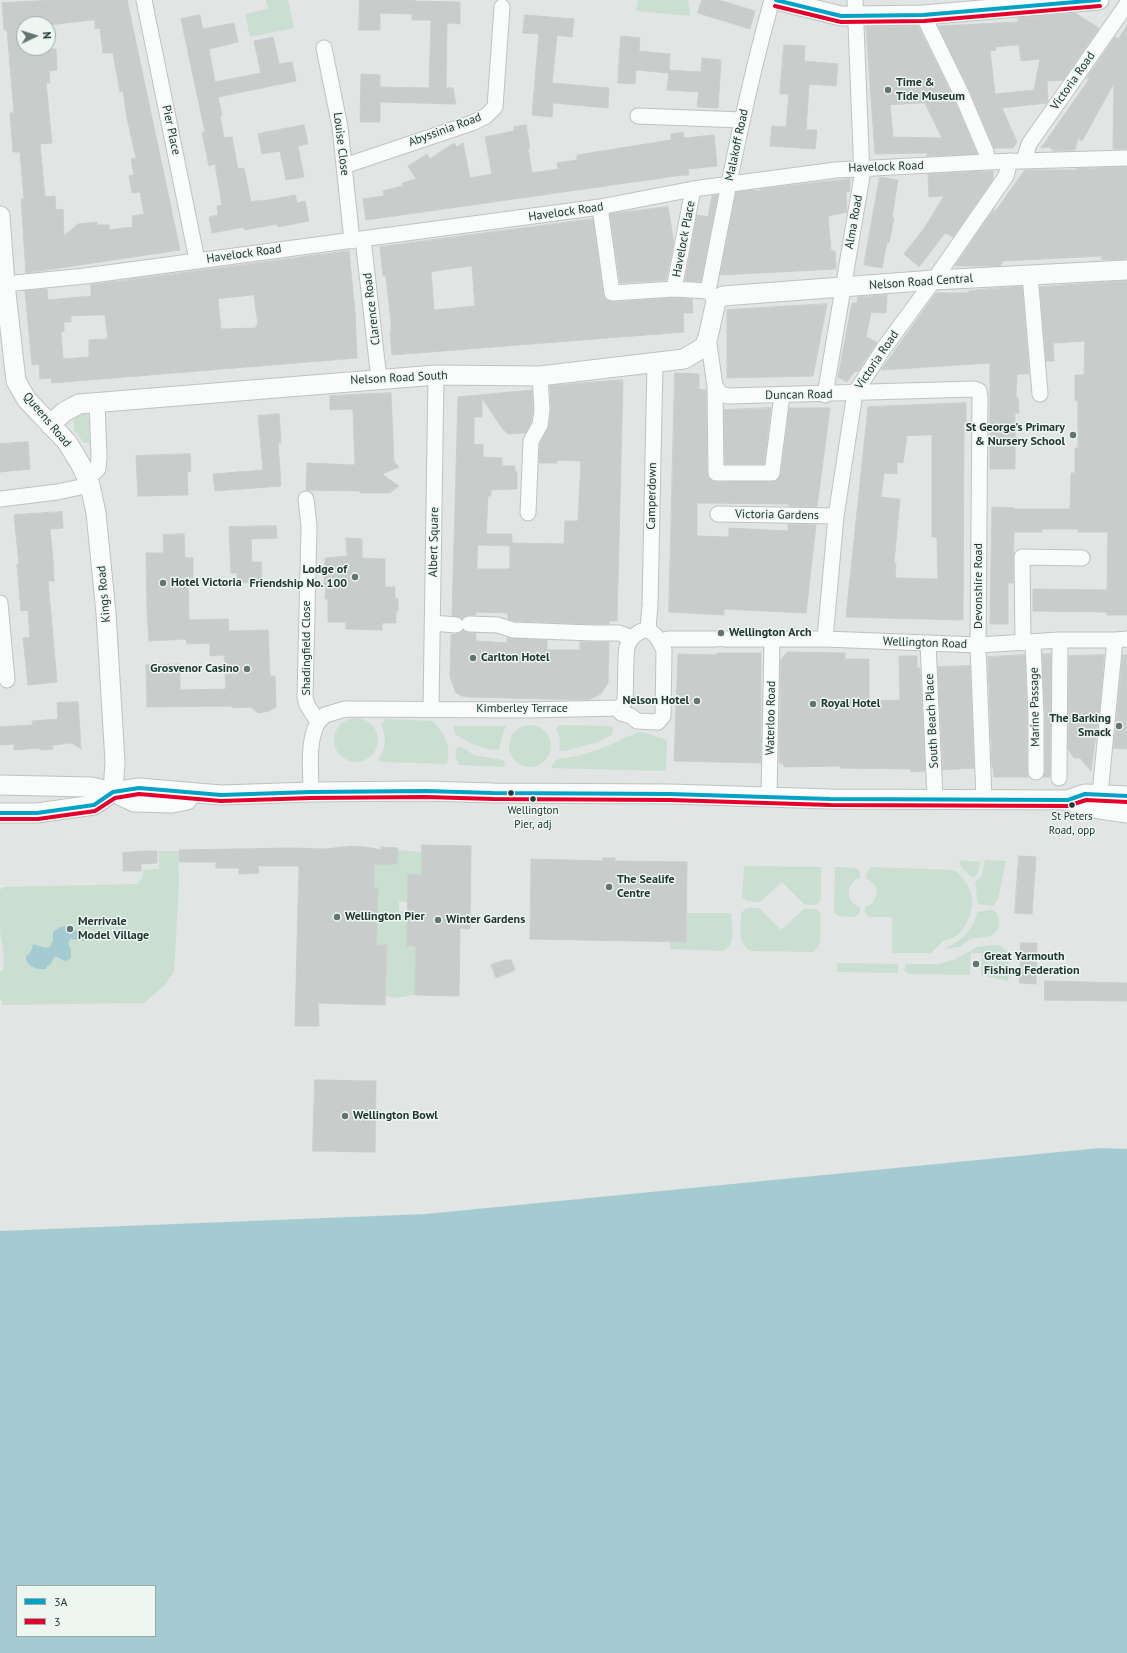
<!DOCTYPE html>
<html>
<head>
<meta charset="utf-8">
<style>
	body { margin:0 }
	#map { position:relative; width:1127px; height:1653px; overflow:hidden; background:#e1e6e4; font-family:"PT Sans",sans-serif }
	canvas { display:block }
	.legend { position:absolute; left:16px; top:1585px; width:140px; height:52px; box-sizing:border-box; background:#eef6f2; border:1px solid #9caaa5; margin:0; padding:5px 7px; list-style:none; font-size:12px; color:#213732 }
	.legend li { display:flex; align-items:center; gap:8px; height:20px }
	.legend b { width:20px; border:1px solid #9caaa5 }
	.north { position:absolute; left:16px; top:16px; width:40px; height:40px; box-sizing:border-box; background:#eef6f2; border:1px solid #9caaa5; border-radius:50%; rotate:86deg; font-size:11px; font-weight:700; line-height:16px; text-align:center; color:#213732 }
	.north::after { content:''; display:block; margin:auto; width:14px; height:18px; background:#647470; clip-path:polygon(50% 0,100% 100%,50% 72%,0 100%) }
</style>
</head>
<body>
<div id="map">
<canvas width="1127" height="1653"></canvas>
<ul class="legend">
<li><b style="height:5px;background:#02a3c6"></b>3A</li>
<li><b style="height:5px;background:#e4002b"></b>3</li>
</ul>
<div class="north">N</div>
</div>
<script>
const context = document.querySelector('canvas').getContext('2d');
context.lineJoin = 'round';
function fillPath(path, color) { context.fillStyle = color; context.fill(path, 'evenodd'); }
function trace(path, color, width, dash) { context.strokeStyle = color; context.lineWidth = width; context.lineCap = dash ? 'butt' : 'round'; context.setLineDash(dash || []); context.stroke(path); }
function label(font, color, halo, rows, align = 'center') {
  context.font = font + ' "PT Sans",sans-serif'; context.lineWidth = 3; context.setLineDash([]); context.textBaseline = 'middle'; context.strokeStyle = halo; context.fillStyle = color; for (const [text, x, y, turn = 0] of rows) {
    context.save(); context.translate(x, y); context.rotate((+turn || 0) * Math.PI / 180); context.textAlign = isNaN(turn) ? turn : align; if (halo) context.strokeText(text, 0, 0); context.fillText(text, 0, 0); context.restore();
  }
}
const green = new Path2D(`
	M266 0H288L294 28 250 37 245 14 268 9Z
	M638 0H688L690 16 636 11Z
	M83 413 87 414 89 419 90 443H84L74 430V423L71 419Z
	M334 740a22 22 0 1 1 44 0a22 22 0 1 1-44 0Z
	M386 719 433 721C444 734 452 745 447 764L383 762 379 761V758C387 748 386 735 381 724Z
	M509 746a21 21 0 1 1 42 0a21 21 0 1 1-42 0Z
	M560 725 611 726 613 729 612 735 595 743 564 751 559 750 560 739 556 729Z
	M454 726H506L502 736 499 750C482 750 469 743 455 734Z
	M638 732H642L667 740 666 769 660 771 552 768C552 763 555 760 559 759 591 755 609 745 638 732Z
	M460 746 474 755 502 760 504 761 505 764 503 767 459 765 456 758V749Z
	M398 850 422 852V875H417L408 884 407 902H399V911H408L407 946H416L415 995 394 998 386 996 387 946 376 945 374 888V864H397Z
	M159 851H178L179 884 174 971 165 985 144 1003 2 1005V1001L0 999V972L3 970C6 955 1 943 0 929 0 916 0 903 0 890L3 887 138 884 143 876V870L159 869Z
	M959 860 981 862 976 876 971 877 961 866Z
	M985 860 1006 861 998 899 993 906 978 904 975 883 982 875Z
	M744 866 821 867V900L816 905 804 904 782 882 760 902 747 901 742 897Z
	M835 867 856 868 860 872V878C845 883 845 902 860 907V912L855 917 838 916 834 912Z
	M871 867 954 870C963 877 970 886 972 898 974 914 962 940 944 940L931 953H892V917H869L865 912V907L872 904 877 894C877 886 873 882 866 878L867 872Z
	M746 908H759L781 930 804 909H816L821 914 820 943 814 952 752 951C737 946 741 926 741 913Z
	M988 910 995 911 998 915 999 927 995 933 990 936 970 939 959 947 945 949C960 942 975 928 977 912Z
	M687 913H731C732 926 737 946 722 951L670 949V942H686Z
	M993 945 1002 946 1009 955 1008 981 981 975 982 953H971L970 975 908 974 904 970 906 964H939L953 960 978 947Z
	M837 963 898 964V973L837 972Z`);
const water = new Path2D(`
	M68 926 74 928 84 938V941L70 939 68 944 71 949V958L65 961 55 956 50 965 47 966 46 969C36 970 25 966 26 955H28L32 949 33 944 45 948 50 947 53 940V932L60 927Z
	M1100 1148 1127 1149V1653H0V1231L426 1214ZM17 1586H155V1636H17Z`);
const building = new Path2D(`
	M57 0H127L180 250 26 273 21 199H24L20 152H13L10 113H14L7 30H4L2 3ZM95 20V29L100 28 103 53H113L120 92 123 91 127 118 136 158 131 159 134 175 129 176 132 193 140 192 144 214 132 216 133 227 109 230V225H97V222L78 224 64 236 63 209 56 210 55 196 45 197 40 144 52 143 46 83H50L49 71 57 70 56 49H28L24 48V24L48 25Z
	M360 0H414V1L460 2V24L447 23 446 88H453L456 104 380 102V122H360L361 74 380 75V87L429 88 431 20H412V14L380 13V30H359Z
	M702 0H719L755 11 750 29 698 13Z
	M1075 13 1099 28 1063 80 1047 81 1048 100 1047 103 1002 108 1017 142 1013 148H994L969 89 938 26 1018 22V18ZM1019 45 1021 61 1040 59 1034 90 995 94 990 51 996 50V47Z
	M200 15 203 29 234 23 238 42 209 49 215 82 261 73 254 41 273 37 279 64 292 62 296 81 218 97 222 115 220 116 224 138 232 137 238 169 244 168 251 202 262 200 263 201 295 195 297 203 305 201 309 221 278 227 277 224 245 230 244 227 212 233 209 217 218 215 217 206 222 205 215 164 209 166 202 133 205 132 181 19Z
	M525 15 574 19 572 37 557 35 552 83 609 88 608 108 553 103 552 117 532 115 539 34 523 33Z
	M918 26 953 97 977 154 927 156V153L875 154 866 27ZM925 103 942 138 893 137 890 105Z
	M1127 26V149H1113L1114 83 1082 141 1078 138 1075 150 1054 151 1049 147 1041 148 1090 78 1086 79 1115 37 1118 39Z
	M621 36 640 38 639 51 670 54 669 70 701 72 702 58 721 60 718 108 697 107 699 92 667 90 669 73 636 70 635 84 618 83Z
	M784 45 805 46 804 61 838 64 836 86 809 84 806 130H817L815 149 770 146 772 126 786 127 789 94H780Z
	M304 125 308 144 298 146 304 177 286 180 280 151 262 154 258 134Z
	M526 125 530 148 528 149 532 173 558 169 557 163 577 160V155L671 140V134L683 132 684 138 714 135 717 166 688 169 689 175 676 176 366 220 363 199 384 196 383 191 403 186 402 183 416 179 408 166 427 154 430 159 454 143 457 147 463 143 470 178 492 174 485 137 514 131V127Z
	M1127 167V259L1102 260V256L1003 261 1000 266H955L994 209V213L1025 170H1078L1076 169Z
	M993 171V179L953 237 945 233 919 267 904 254 925 227 944 196 929 197 928 174Z
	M880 177 898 180 892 217 894 218 889 243 887 242 882 268 864 265Z
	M850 179V191L846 192 847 212 828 216 831 251H835L836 269 720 275 736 192 753 190 760 191 761 189Z
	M718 195 701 282 685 281 697 215 708 217 712 196Z
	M668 207 674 243 666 280 620 283 610 214Z
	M593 219 603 294 605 299 613 302 674 298 692 299 693 313H683L684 332 392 355 390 332H391V322L386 276H383L380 247ZM472 266 475 306 434 310 431 272Z
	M349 251 355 312 357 358 52 383 51 378 40 379 39 364 32 365 25 291 47 289 48 300 91 296V285ZM254 295 258 325H256V328L221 329 218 299ZM105 315 108 339 89 340V357L63 359 61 332 64 331V322H71V316Z
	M1127 281V615H1107V612L1033 611V589L1107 590 1108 532H1078V529H1042V532H1014L1013 583H1008V624H990L992 507 1014 508V509H1070L1071 473H1075V448H1078V401L1075 400V375H1084L1085 341 1053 343 1054 361H1046L1040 287Z
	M1022 286 1029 374H1017L1016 398H1018L1019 413H1015V469H990V363L881 370 936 293H968L969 291Z
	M887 295 886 313 871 312 866 337 877 342 858 371 854 372 847 382 838 377 852 303H857L858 297Z
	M827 304 813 376 727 378V310Z
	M675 373 699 374V389L706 390 707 473 708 478 716 482 776 481 781 474 789 408H830L817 507 789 506V504L697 503V536L729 537V528L788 531V524L816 525 806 613 724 609V615L669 612Z
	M623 380 617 621H609V624H595L515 621 508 619V613L476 612V615H469L462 619 452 616 458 397 532 390 533 410 531 422 525 433 508 434 502 428 482 398V417H474V445L483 444V457L502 458V466H515V472H517V489L491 490V496H488L486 534H512V543L564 544 565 521H578L581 461 557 460V463H539L540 444 549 426 551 410 550 386ZM478 545 510 546V569H477Z
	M391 393 394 462 399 467 382 474 399 486 390 493H360V491L306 490 307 463 355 465 353 409 330 410V396Z
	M966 403V423H964L963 620 846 617 868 407ZM932 435V537H937L938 579 895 578 896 564 894 563 900 499 881 497 884 473 897 474V462L903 463 907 436Z
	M771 408 764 464H725L724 410Z
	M279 414 281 443H278L281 486 215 491 213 474 263 470 258 416Z
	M28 442 30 469 0 472V444Z
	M190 454 191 471 187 472 188 495 138 496 136 456Z
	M62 512 63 528 50 529 54 571H53L54 581H48L57 682 28 685 23 638H30L28 610 21 611 17 564H19L14 515Z
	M276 526 277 538 251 539 252 562H261L262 582 237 583V573H231L229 527Z
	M184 534 185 558H193V578H188L189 620 228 619 229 631 268 630 270 676H275L276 707 269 711 258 713 251 707 232 708V706L147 707 146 665 180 664V690L226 689 224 655 210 656V643L187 644 186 639 149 641 147 610 146 553H164L163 535Z
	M346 538 362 539V558L385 559V587H395V598L398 599V611H396V623H382V630L346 629V622H328V599H325L326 587H324L325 558 347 556Z
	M463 630 468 633H476V641L507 643V638L547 640V650H580V642H609L608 683 601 694 588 700 469 697 462 696 456 693 450 677 451 635 459 633Z
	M788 652 845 653V659H869V701L900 700 899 656H917V668H920L925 771 911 772V769L840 768V766L785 767 782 763H779L781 660Z
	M717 653H761V763L674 761 678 654 717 655Z
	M1042 654H1051L1050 777H1043L1045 772V715Z
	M1025 655 1027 715V772L1028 777H994L993 767H992L988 657Z
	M1104 655 1100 705 1091 771 1080 758H1074L1068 749 1069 656Z
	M1123 655H1127V749L1114 748Z
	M970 666 974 768 943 770 938 667Z
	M78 702 81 749 72 743 52 745 53 749 40 750V748L14 750V744L0 745V727L33 725 32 721 58 719 57 703Z
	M422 845 471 846 470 929 460 928 459 996 415 995 416 946H407L408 874 422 875Z
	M351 846 366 847 381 850V847L398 848 397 864H374V888H378L376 945H387L385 1005 318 1003 319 1026H295L299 866H258L259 873 239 874V868H216V862H179V850L289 848 326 849Z
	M143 851H157V863L141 864V871H123V853Z
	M1019 856 1036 857 1032 914 1015 913Z
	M603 858H615V861L687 862 686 942 530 939 531 859 603 861Z
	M1021 943H1037L1036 984 1020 983Z
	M506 960H511L515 970 496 978 491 965Z
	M1045 981 1127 983V1001L1045 1000Z
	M315 1080 376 1081 375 1152 313 1151Z`);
const minor = new Path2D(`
	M144 0 197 260
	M923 15 961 93 986 152 987 162
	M324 48 340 127 352 241
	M638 116 742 120
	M1024 161 1029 144 1127 4
	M344 166 472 123 486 116 495 107 502 7
	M600 207 612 293 674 289 708 291 714 298
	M363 239 379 379
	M1030 275 1040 394
	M5 284 85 276 600 207 693 189 836 170 987 162 1127 158
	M674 289 693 189
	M708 291C727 193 745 96 772 0
	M708 337 715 386 721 394 728 396 974 389 979 391 980 397 978 645 984 799
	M715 386 716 473H772L782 395
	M825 395 862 176 855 0
	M87 479 98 469 99 457 97 402
	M0 499 57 492 90 485
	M306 499 309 526 305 697 307 705 318 722C307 742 311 770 311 792
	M528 513 531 441 540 425 542 410 540 376
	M718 514 836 516
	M0 603 7 680
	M433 623 456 625
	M469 624 498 625 513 630 593 633
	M648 629 650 605 655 363
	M596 633H619L632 638
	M724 639H825L978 645 1060 640H1115L1127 639
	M825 639 836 516 855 393 884 348 934 280 1006 176 1010 161
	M660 642 668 639H717
	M1033 642 1036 715V772
	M928 643 935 798
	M1023 643 1022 557 1082 558
	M431 709 436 375
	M318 722 325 715 345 709 526 710 618 708 623 705 625 699C626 684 625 660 627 647 630 637 639 631 648 629L657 637 664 650 663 716 658 722 637 721 631 716 621 713 618 708
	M1059 778 1060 640
	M1100 794 1115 640
	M769 797 772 639`);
const tertiary = new Path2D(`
	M776 0 841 16H857L923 15 1099 0
	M0 216 5 284 16 381 27 400 67 442 81 465 90 485 96 513 106 613 115 762 113 792
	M50 425 64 412 79 404 436 375 540 376 684 359 704 347 708 337 716 301 723 296 934 280 1127 270
	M0 785 91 787 113 792 134 802 172 803 187 800
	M1068 800 1087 807 1127 813
	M0 813H37L94 805 113 792 139 788 221 795 311 792 426 791 493 793 670 794 830 799 1068 800 1085 794 1127 796`);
const bus1 = new Path2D(`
	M776 0 841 16 923 15 1099 0
	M0 813H37L94 805 113 792 139 788 221 795 311 792 426 791 493 793 670 794 830 799 1068 800 1085 794 1127 796`);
const bus2 = new Path2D(`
	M775 6 841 22 924 21 1100 6
	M0 819H38L95 811 115 798 139 794 221 801 311 798 426 797 493 799 670 800 830 805 1068 806 1086 800 1127 802`);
const markers = [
	[888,90,4,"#647470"],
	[1073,435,4,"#647470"],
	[355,577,4,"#647470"],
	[163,583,4,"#647470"],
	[721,633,4,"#647470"],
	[473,658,4,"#647470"],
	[247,669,4,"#647470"],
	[697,701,4,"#647470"],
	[813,704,4,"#647470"],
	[1119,726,4,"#647470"],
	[511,793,3.5,"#213732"],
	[533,799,3.5,"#213732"],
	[1072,805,3.5,"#213732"],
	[609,887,4,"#647470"],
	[337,917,4,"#647470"],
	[438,920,4,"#647470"],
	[70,929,4,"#647470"],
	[976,964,4,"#647470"],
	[345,1116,4,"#647470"]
];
const busNames = [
	["Wellington",533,811],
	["Pier, adj",533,825],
	["St Peters",1072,817],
	["Road, opp",1072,831]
];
const streetNames = [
	["Victoria Road",1073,81,-55],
	["Pier Place",171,130,78],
	["Abyssinia Road",445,130,-20],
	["Louise Close",341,144,83],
	["Malakoff Road",737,145,-78],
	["Havelock Road",886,167,-2],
	["Havelock Road",566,212,-8],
	["Alma Road",854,222,-80],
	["Havelock Place",684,239,-79],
	["Havelock Road",244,254,-8],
	["Nelson Road Central",921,282,-4],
	["Clarence Road",372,309,-97],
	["Victoria Road",877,360,-56],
	["Nelson Road South",399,378,-3],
	["Duncan Road",799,395,-1],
	["Queens Road",47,420,50],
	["Camperdown",652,496,-89],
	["Victoria Gardens",777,515,1],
	["Albert Square",434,542,-89],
	["Devonshire Road",979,586,-90],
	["Kings Road",104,594,-95],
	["Wellington Road",925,643,2],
	["Shadingfield Close",307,648,-90],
	["Marine Passage",1035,707,-91],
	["Kimberley Terrace",522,709],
	["Waterloo Road",771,718,-89],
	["South Beach Place",932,721,-93]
];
const poiNames = [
	["Time &",896,83],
	["Tide Museum",896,97],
	["St George's Primary",1065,428,"right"],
	["& Nursery School",1065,442,"right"],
	["Lodge of",347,570,"right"],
	["Friendship No. 100",347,584,"right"],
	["Hotel Victoria",171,583],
	["Wellington Arch",729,633],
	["Carlton Hotel",481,658],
	["Grosvenor Casino",239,669,"right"],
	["Nelson Hotel",689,701,"right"],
	["Royal Hotel",821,704],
	["The Barking",1111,719,"right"],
	["Smack",1111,733,"right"],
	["The Sealife",617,880],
	["Centre",617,894],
	["Wellington Pier",345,917],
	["Winter Gardens",446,920],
	["Merrivale",78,922],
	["Model Village",78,936],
	["Great Yarmouth",984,957],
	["Fishing Federation",984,971],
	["Wellington Bowl",353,1116]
];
fillPath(green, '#caded1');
fillPath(water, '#a4cad2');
fillPath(building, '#c8cdcb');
trace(building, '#c9cfcd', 1);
trace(minor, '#bec3c1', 17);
trace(tertiary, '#bec3c1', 21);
trace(minor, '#fafbfb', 15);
trace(tertiary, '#fafbfb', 19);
trace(bus1, '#02a3c6', 4);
trace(bus2, '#e4002b', 4);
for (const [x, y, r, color] of markers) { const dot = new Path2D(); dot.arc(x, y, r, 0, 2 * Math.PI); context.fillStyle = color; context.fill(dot); trace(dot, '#eef6f2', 1.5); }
label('11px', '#213732', '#eef6f2', busNames);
label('12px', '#213732', '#eef6f2', streetNames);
label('bold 12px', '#213732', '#eef6f2', poiNames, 'left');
</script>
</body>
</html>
